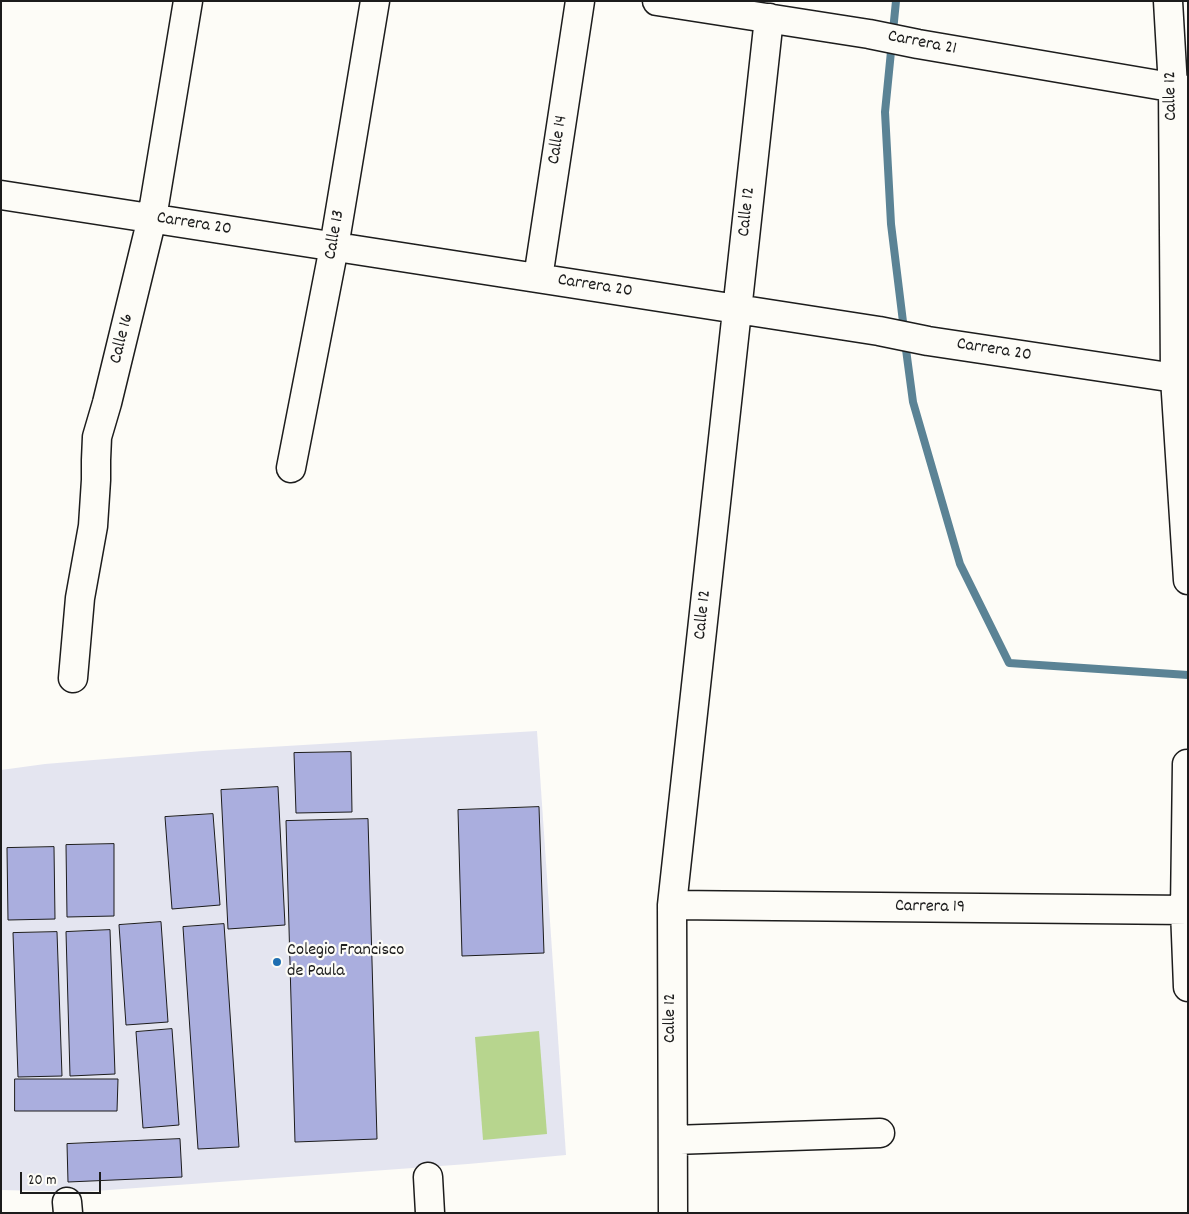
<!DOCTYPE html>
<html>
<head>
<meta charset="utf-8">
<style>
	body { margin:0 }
	#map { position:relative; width:1189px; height:1214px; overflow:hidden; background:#fdfcf7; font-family:Dekko,sans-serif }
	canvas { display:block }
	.frame { position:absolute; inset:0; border:2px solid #1c1c1c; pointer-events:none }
	.scale { position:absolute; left:20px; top:1172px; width:81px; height:22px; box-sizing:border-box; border:2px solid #1c1c1c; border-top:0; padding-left:6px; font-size:15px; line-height:18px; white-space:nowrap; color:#1c1c1c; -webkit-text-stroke:4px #fdfcf7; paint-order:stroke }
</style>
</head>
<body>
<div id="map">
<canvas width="1189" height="1214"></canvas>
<div class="frame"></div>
<div class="scale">20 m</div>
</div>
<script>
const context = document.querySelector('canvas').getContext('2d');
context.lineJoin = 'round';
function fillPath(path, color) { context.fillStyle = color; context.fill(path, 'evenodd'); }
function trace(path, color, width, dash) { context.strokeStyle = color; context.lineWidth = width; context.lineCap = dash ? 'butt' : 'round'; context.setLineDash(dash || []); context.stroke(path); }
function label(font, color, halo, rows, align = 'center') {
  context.font = font + ' Dekko,sans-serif'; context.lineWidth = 4.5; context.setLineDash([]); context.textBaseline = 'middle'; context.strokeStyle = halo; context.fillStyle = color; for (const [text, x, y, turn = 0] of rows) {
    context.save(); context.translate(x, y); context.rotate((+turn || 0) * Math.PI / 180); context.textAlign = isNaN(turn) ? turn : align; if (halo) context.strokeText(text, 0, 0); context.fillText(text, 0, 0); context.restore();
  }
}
const built = new Path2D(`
	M537 731 566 1155 468 1164 81 1192 1 1190V770L45 764 203 751Z`);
const green = new Path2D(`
	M539 1031 547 1134 483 1140 475 1037Z`);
const stream = new Path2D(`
	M896 1 885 112 891 224 904 330
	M905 342 913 402 960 564 1009 663 1188 675`);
const building = new Path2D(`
	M351 752 352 812 296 813 294 753Z
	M278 787 285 925 228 929 221 790Z
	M539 807 544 953 462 956 458 810Z
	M213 814 220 905 172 909 165 817Z
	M368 819 377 1139 295 1142 286 821Z
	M114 844V916L67 917 66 845Z
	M54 847 55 919 8 920 7 848Z
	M161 922 168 1022 126 1025 119 925Z
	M224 924 239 1147 198 1149 183 927Z
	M110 930 115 1074 70 1076 66 932Z
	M57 932 62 1076 18 1077 13 933Z
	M172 1029 179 1125 143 1128 136 1032Z
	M15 1079H118L117 1111H15Z
	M180 1139 182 1177 68 1182 67 1144Z`);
const street = new Path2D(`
	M657 1 869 34 918 44 1188 90
	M1168 1 1173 87 1175 378 1188 580
	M1 195 879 331 928 341 1188 380
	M538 278 580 1
	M291 468 334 247 375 1
	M73 678 80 598 93 526 96 480V460L97 437 107 403 152 218 188 1
	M1187 764 1185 910 1188 987
	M672 905 1188 910
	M673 1140 880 1133
	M428 1177 430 1213
	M67 1202 68 1213
	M673 1213 672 905 769 18`);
const markers = [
	[277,962,5,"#1f6fb2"]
];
const streetNames = [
	["Carrera 21",922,44,11],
	["Calle 12",1172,96,-91],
	["Calle 14",559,140,-81],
	["Calle 12",748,212,-84],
	["Carrera 20",194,225,9],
	["Calle 13",336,235,-80],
	["Carrera 20",595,287,9],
	["Calle 16",123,339,-76],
	["Carrera 20",994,351,9],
	["Calle 12",704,615,-84],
	["Carrera 19",930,908,1],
	["Calle 12",672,1018,-90]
];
const poiNames = [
	["Colegio Francisco",287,952],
	["de Paula",287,973]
];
fillPath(built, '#e4e5f0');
fillPath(green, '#b7d58e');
trace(stream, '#5b8395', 8);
fillPath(building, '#aaaede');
trace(building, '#1c1c1c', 1);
trace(street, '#1c1c1c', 31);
trace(street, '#fdfcf7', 28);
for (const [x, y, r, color] of markers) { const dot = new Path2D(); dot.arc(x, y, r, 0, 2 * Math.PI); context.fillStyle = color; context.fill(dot); trace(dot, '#fdfcf7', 2); }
label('18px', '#1c1c1c', '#fdfcf7', streetNames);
label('18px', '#1c1c1c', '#fdfcf7', poiNames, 'left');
</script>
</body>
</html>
